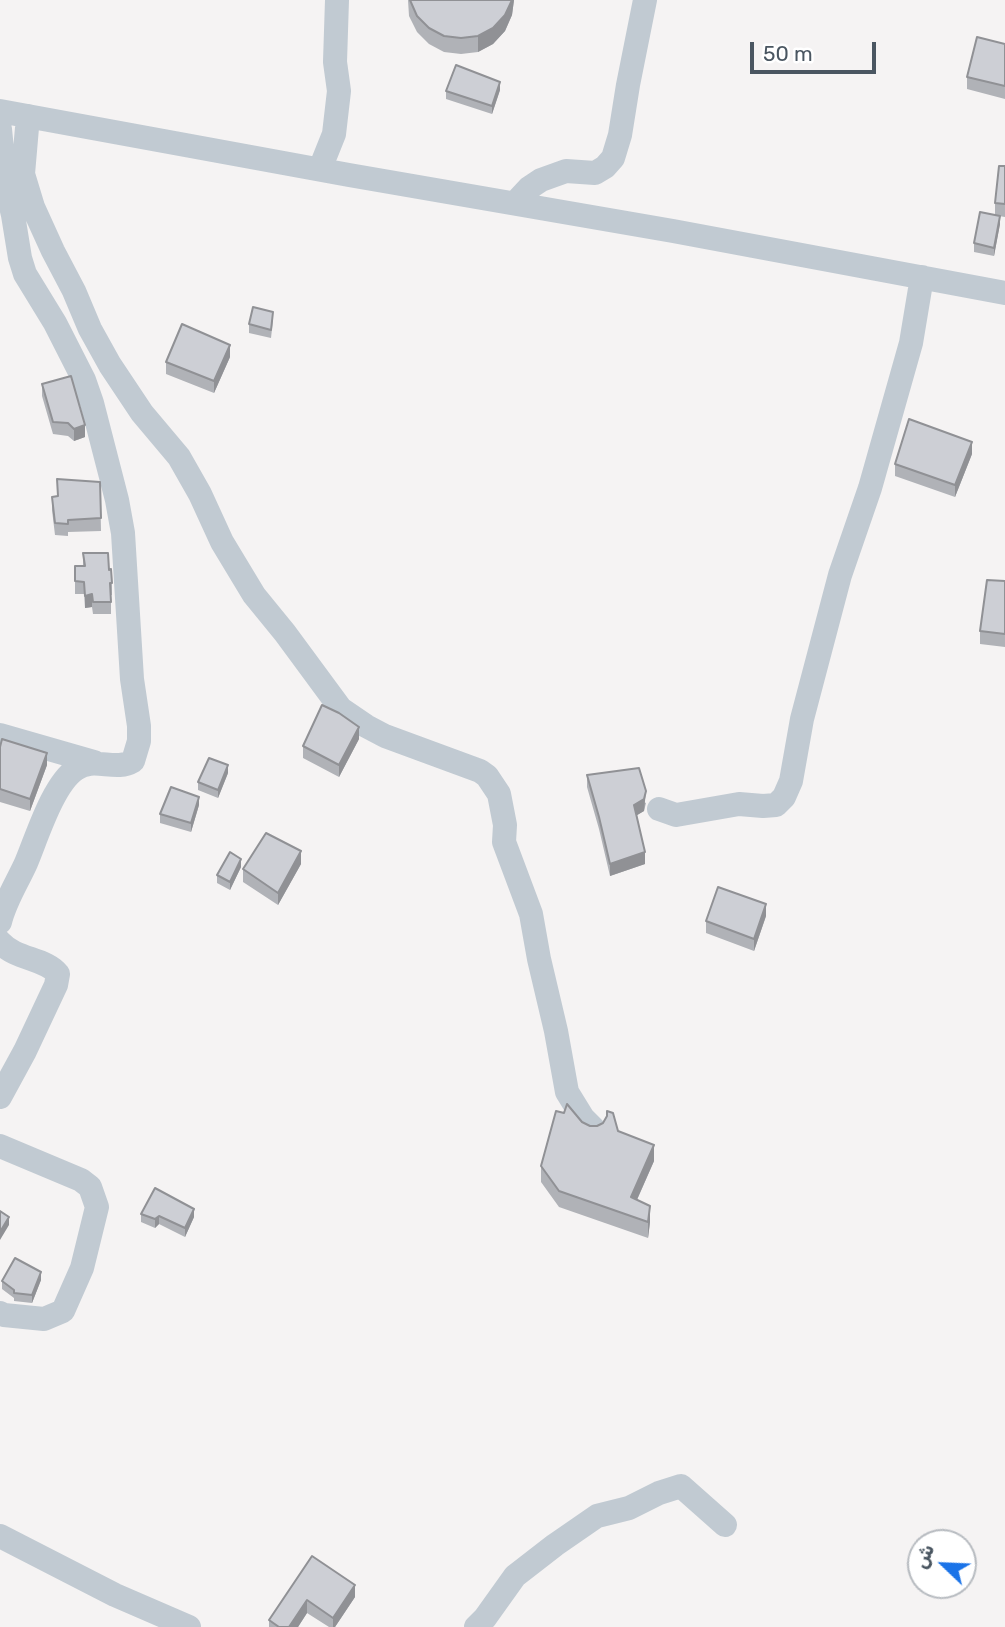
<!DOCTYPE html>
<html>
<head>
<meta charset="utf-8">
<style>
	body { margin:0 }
	#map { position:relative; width:1005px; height:1627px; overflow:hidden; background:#f5f3f3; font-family:Rubik,"Noto Sans Arabic",sans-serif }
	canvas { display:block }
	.north { position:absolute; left:907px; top:1529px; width:70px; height:70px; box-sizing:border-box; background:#fff; border:2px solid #b7bbc0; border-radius:50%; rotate:293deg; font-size:19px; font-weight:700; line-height:28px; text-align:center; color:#4a5661 }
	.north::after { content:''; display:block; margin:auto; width:24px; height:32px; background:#1a73e8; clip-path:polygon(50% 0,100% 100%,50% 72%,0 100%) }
	.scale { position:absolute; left:750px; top:42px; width:126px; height:32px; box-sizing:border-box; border:4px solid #4a5661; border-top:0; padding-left:9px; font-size:21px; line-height:24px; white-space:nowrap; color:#4a5661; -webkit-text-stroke:5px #fff; paint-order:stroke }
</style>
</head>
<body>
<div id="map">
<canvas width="1005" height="1627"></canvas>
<div class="north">ش</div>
<div class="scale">50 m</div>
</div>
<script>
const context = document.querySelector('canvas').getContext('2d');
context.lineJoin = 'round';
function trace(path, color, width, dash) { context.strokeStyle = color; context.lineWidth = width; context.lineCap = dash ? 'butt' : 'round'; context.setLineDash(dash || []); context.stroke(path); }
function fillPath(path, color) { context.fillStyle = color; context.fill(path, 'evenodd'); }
const minor = new Path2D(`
	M0 111 349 175 673 231 1005 293
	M28 116 23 174 33 207 53 251 74 291 90 329 110 365 142 413 179 457 200 494 222 542 254 595 285 633 341 709 366 726 385 736 480 771 487 776 499 794 505 825 504 842 531 914 539 959 556 1031 567 1092 583 1118 593 1128
	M0 129 5 181 13 215 20 258 25 274 55 323 84 380 92 403 117 500 123 533 132 679 139 726V741L133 761C115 772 94 756 76 769 53 784 37 837 26 863 17 883 5 901 0 922
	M320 169 334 134 339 91 335 62 337 0
	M515 203 529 188 541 180 566 171 595 173 605 167 613 158 620 135 628 85 645 0
	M0 735 94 762
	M659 809 676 815 739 804 763 806 776 805 784 797 791 781 802 719 840 575 870 488 911 343 922 277
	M0 942C16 960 46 958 58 974L56 985 25 1051 0 1097
	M0 1146 81 1180 90 1187 97 1207 82 1268 63 1311 44 1319 4 1315 0 1313
	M0 1536 115 1595 189 1627
	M476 1627 485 1618 515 1576 555 1545 597 1516 629 1508 659 1493 681 1486 725 1525`);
const wall = new Path2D(`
	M408 0H514L512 15 505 31 493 44 478 52 461 54 444 52 429 44 417 32 409 16Z
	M1005 44V99L967 89V77Z
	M500 90 492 114 446 99V91Z
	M1005 166V217L999 216 1000 224 994 256 974 252V243L995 215V203Z
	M273 320 271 338 249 333V324Z
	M230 357 214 393 166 374V362Z
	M42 384 85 437 74 441 68 436 53 434 42 396Z
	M972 454 955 497 895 476V464Z
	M57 479 100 482 101 531 68 532V536L55 535 52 510V497L58 496Z
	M83 553 109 570 112 583V595H111V614H93L92 607 85 608 84 594H75V566H83Z
	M1005 581V647L980 644V631Z
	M359 739 339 777 303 758V746Z
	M0 747 47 765 30 811 0 802Z
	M228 773 218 798 198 790V782Z
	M587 775 646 803 644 811 637 815 645 864 610 876 599 829 587 787Z
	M199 805 191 832 160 823V814Z
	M301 864 278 905 243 882V869Z
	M241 867 230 890 217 883V875Z
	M766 916 754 951 706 933V921Z
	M564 1113 590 1126 618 1131 654 1161 637 1200 650 1222 648 1238 559 1207 541 1182V1166Z
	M141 1214 194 1217 185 1237 159 1224 155 1228 141 1222Z
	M41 1280 32 1303 14 1301V1298L2 1289V1281Z
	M312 1556 355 1597 335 1627H329L307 1613 298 1627H269V1620Z`);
const shadedWall = new Path2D(`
	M512 0H514L512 15 505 31 493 44 478 52V36Z
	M500 82V90L492 114V106Z
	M1000 216V224L994 256V248Z
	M230 345V357L214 393V381Z
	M85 425V437L74 441V429Z
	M972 442V454L955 497V485Z
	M92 594V607L85 608V596Z
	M359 727V739L339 777V765Z
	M47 753V765L30 811V799Z
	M228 765V773L218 798V790Z
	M646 791 644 811 634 817V805Z
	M199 797V805L191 832V823Z
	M301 851V864L278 905V893Z
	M645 852V864L610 876V864Z
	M241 859V867L230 890V882Z
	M766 904V916L754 951V939Z
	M654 1145V1161L631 1213V1197Z
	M650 1206V1222L648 1238V1222Z
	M194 1209V1217L185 1237V1228Z
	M159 1216V1224L155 1228V1219Z
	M9 1217V1225L0 1240V1232Z
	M41 1272V1280L32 1303V1295Z
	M355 1585V1597L335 1627H333V1618Z
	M307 1600V1613L298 1627H289Z`);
const building = new Path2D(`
	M410 0H512L505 15 493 28 478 36 461 38 444 36 429 28 417 16Z
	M977 37 1005 44V86L967 77Z
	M456 65 500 82 492 106 446 91Z
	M999 166H1005V204L995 203Z
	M980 212 1000 216 994 248 974 243Z
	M253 307 273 312 271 330 249 324Z
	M182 324 230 345 214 381 166 362Z
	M71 376 85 425 74 429 68 423 53 422 42 384Z
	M909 419 972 442 955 485 895 464Z
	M57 479 100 482 101 518 68 520V524L55 523 52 497 58 496Z
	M83 553H108L109 570 111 569 112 583H110L111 602H93L92 594 85 596 84 582 75 581V566H85Z
	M987 580 1005 581V634L980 631Z
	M322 705 339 713 359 727 339 765 303 746Z
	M2 739 47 753 30 799 0 789V747Z
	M209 758 228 765 218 790 198 782Z
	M639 768 646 791 644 799 634 805 645 852 610 864 599 817 587 775Z
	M171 787 199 797 191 823 160 814Z
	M266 833 301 851 278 893 243 869Z
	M230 852 241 859 230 882 217 875Z
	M718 887 766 904 754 939 706 921Z
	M567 1104 582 1122 590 1126H597L603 1123 607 1116V1111L613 1113 618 1131 654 1145 631 1197 650 1206 648 1222 559 1191 541 1166 556 1111 564 1113Z
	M155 1188 194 1209 185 1228 159 1216 155 1219 141 1214Z
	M0 1211 9 1217 0 1232Z
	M15 1258 41 1272 32 1295 14 1293V1290L2 1281Z
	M312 1556 355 1585 333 1618 307 1600 289 1627H279L269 1620Z`);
trace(minor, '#c1cad2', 24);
fillPath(wall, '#b0b2b7');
fillPath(shadedWall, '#909195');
fillPath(building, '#cdcfd5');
trace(building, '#909195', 2);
</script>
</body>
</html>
